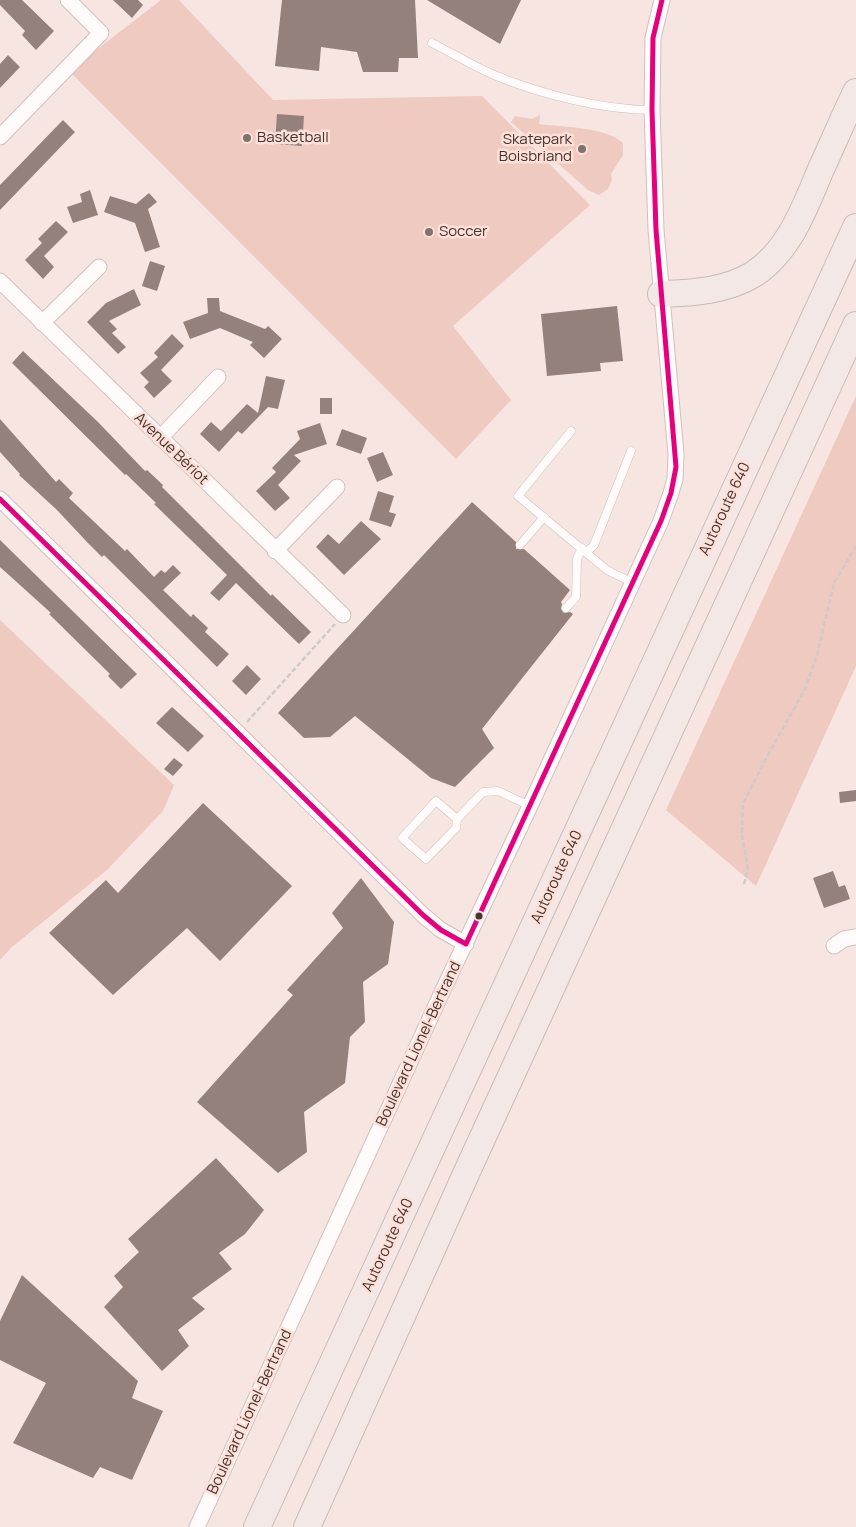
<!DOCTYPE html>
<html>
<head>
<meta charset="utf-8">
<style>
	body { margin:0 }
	canvas { display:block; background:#f6e5e1 }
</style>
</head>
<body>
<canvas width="856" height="1527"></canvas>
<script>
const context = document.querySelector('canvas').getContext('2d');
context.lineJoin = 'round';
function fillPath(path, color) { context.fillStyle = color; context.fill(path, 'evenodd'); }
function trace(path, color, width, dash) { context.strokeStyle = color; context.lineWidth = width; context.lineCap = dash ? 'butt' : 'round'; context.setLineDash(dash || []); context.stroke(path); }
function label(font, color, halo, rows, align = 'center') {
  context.font = font + ' Manrope,sans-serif'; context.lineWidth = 5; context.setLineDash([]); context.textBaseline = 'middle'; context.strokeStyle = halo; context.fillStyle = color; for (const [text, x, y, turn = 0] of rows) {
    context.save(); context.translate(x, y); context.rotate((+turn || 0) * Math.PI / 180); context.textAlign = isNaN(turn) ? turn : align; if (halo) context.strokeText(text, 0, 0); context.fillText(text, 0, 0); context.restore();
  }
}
const green = new Path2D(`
	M161 0H179L273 100 482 96 590 205 453 326 511 400 456 459 69 71Z
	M540 115 539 124C561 127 607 127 623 143V155L611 174 612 180 608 189 599 195 588 190 511 122 515 116 532 119Z
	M856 396V666L756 886 666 810Z
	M0 620 174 785 163 811 107 870 12 947 0 960Z`);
const building = new Path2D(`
	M0 0H22L54 31 36 50 22 35 25 31 0 5Z
	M113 0H138L143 5 132 18Z
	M282 0H415L418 58H399L398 72H363L357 52 321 47 319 71 275 66Z
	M427 0H521L500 44Z
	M8 55 20 67 0 88V64Z
	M277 114 304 116 302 146 275 144Z
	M63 120 75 132 0 210V185Z
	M90 190 98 215 73 223 67 207 82 202 80 194Z
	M149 193 157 202 148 209 160 247 145 252 135 223 104 212 110 196 136 204Z
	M56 221 68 232 44 256 54 267 43 279 25 260 42 243 38 239Z
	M150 261 165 266 157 291 142 286Z
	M134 289 141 305 109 321 117 329 112 333 126 347 118 354 87 322 106 303Z
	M207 298H219L220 311 265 329 268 326 282 339 264 358 250 345 253 342 220 328 190 339 183 322 208 313Z
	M617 306 623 361 600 363 601 371 547 376 541 314Z
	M172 334 184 346 161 370 172 381 154 398 144 387 149 382 140 373 158 357 154 353Z
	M23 351 98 422 145 471 147 470 163 485 162 487 271 596 272 594 311 632 299 644 236 583 219 601 210 593 227 575 154 504 156 503 126 474 125 475 12 363Z
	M266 376 285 380 278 409 268 407 242 434 238 431 219 452 200 434 211 422 221 431 247 404 258 413Z
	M320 398H332V414H320Z
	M0 419 56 482 59 479 73 493 69 498 125 551 127 549 154 577 161 570 165 573 173 565 181 573 163 590 191 617 193 614 208 628 205 632 229 654 217 667 104 555 102 557 87 542 57 510 19 475 20 474 0 452Z
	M320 423 327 444 294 455 301 461 278 485 290 498 275 511 256 491 276 472 272 468 300 439 297 431Z
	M342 429 367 438 361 454 336 445Z
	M383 452 393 475 377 482 367 458Z
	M378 491 394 496 389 512 396 514 391 527 369 520Z
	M472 502 516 542V549H524L570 590 561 602 562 604 561 609 564 613 570 612 573 614 482 729 494 748 455 787 431 778 355 716 330 737 304 738 278 713Z
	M361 521 381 539 344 575 316 547 328 534 339 544Z
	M0 540 137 674 121 689 108 676 110 674 49 614 51 613 0 567Z
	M247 665 261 679 246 695 232 681Z
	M172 707 204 736 188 752 156 723Z
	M174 758 183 765 173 776 164 769Z
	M856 790V801L840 803 839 792Z
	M203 803 292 886 220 961 187 928 113 995 49 933 106 880 118 893Z
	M833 871 839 887 845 885 850 899 824 908 813 878Z
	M361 878 394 922 388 964 363 982 365 1022 350 1037 345 1083 304 1112 307 1152 278 1173 197 1102 293 995 287 990 343 928 332 913Z
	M216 1158 264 1210 245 1234 219 1253 232 1269 192 1298 205 1309 178 1330 189 1346 162 1371 104 1307 123 1287 114 1276 139 1252 128 1239Z
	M22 1275 138 1381 132 1398 163 1411 132 1480 100 1467 93 1478 13 1443 46 1383 0 1360V1321Z`);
const path = new Path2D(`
	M247 722 335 624
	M744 884 748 869 742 835 743 804 768 755 805 689 817 655 834 583 856 546`);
const lane = new Path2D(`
	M432 43C452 53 473 66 494 75 540 94 602 110 652 110
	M571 431 518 496 607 570 633 583
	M520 545 544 517
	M587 552 594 545 631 451
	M566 608 576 597 577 559 582 548
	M457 819 436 801 402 838 426 859 456 828 457 819 483 792 498 791 530 806`);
const street = new Path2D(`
	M0 137 101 33 68 0
	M0 281 343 615
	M42 323 99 267
	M160 438 218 377
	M0 499 423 915 441 930 466 944
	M275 551 337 487
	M834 946 844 939 856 937
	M197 1527 443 990 530 806 661 521 671 493 675 479 676 454 656 230 652 110 653 38 662 0`);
const highway = new Path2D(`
	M661 294C693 293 726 291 754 274 790 250 805 207 821 169 833 143 844 117 856 92
	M257 1527 856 227
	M307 1527 470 1165 856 325`);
const bus1 = new Path2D(`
	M0 499 423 915 441 930 466 944 661 521 671 493 676 467 656 230 652 110 653 38 662 0`);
const markers = [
	[247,138,5,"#81726e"],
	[582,149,5,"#81726e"],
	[429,232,5,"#81726e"],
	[479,916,4.5,"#423430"]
];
const poiNames = [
	["Basketball",257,138],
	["Skatepark",572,140,"right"],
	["Boisbriand",572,157,"right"],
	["Soccer",439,232]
];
const streetNames = [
	["Avenue Bériot",171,449,44],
	["Autoroute 640",725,509,-65],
	["Autoroute 640",557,877,-65],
	["Boulevard Lionel-Bertrand",419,1044,-65],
	["Autoroute 640",388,1245,-65],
	["Boulevard Lionel-Bertrand",250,1412,-65]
];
fillPath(green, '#eecac1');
fillPath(building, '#94817c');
trace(lane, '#d0c1be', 9);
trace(street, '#d0c1be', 17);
trace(highway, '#cbbab5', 28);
trace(path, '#d0cac8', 2.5, [5, 2.5]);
trace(lane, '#fefbfa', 8);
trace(street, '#fefbfa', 15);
trace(highway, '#f3e8e6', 26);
trace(bus1, '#e5007d', 5);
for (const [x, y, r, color] of markers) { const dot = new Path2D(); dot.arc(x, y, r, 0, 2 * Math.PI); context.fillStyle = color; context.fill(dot); trace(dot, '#ffe0d8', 2); }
label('15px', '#423430', '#ffe0d8', poiNames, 'left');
label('15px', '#423430', '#ffe0d8', streetNames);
</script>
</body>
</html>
